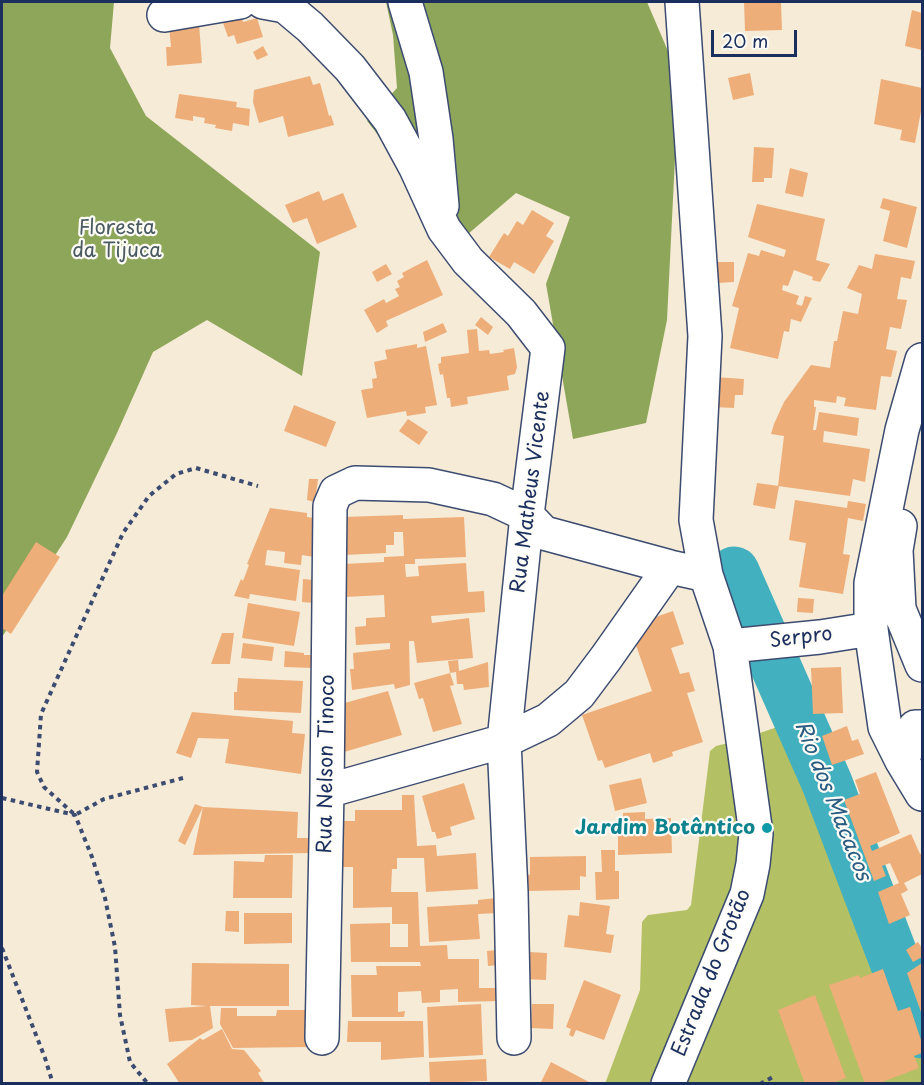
<!DOCTYPE html>
<html>
<head>
<meta charset="utf-8">
<style>
	body { margin:0 }
	#map { position:relative; width:924px; height:1085px; overflow:hidden; background:#f6ebd7; font-family:"Playpen Sans",sans-serif }
	canvas { display:block }
	.frame { position:absolute; inset:0; border:3px solid #1b2f5e; pointer-events:none }
	.scale { position:absolute; left:711px; top:30px; width:86px; height:27px; box-sizing:border-box; border:3px solid #1b2f5e; border-top:0; padding-left:8px; font-size:18px; line-height:21px; white-space:nowrap; color:#1b2f5e; -webkit-text-stroke:4px #fdfcf7; paint-order:stroke }
</style>
</head>
<body>
<div id="map">
<canvas width="924" height="1085"></canvas>
<div class="frame"></div>
<div class="scale">20 m</div>
</div>
<script>
const context = document.querySelector('canvas').getContext('2d');
context.lineJoin = 'round';
function fillPath(path, color) { context.fillStyle = color; context.fill(path, 'evenodd'); }
function trace(path, color, width, dash) { context.strokeStyle = color; context.lineWidth = width; context.lineCap = dash ? 'butt' : 'round'; context.setLineDash(dash || []); context.stroke(path); }
function label(font, color, halo, rows, align = 'center') {
  context.font = font + ' "Playpen Sans",sans-serif'; context.lineWidth = 4.5; context.setLineDash([]); context.textBaseline = 'middle'; context.strokeStyle = halo; context.fillStyle = color; for (const [text, x, y, turn = 0] of rows) {
    context.save(); context.translate(x, y); context.rotate((+turn || 0) * Math.PI / 180); context.textAlign = isNaN(turn) ? turn : align; if (halo) context.strokeText(text, 0, 0); context.fillText(text, 0, 0); context.restore();
  }
}
const green = new Path2D(`
	M780 726H791L874 928 922 1062V1083L605 1084 640 990 642 922 648 915 687 910 691 905 710 751 716 746 737 741Z`);
const forest = new Path2D(`
	M2 2H114L110 48 146 116 320 252 302 376 207 320 153 352 117 433 67 537 2 637Z
	M386 2H647L679 77 667 320 646 423 573 439 546 284 570 217 516 193 461 240 367 121 397 88 393 35Z`);
const river = new Path2D(`
	M734 572 827 783 922 1033`);
const building = new Path2D(`
	M744 2H781L782 30 745 31Z
	M912 10 922 13V50L905 46Z
	M242 17 243 22 257 18 263 37 237 44 234 35 228 37 223 23Z
	M199 24 202 63 167 66 166 47H171L169 26Z
	M263 46 268 55 257 60 253 52Z
	M750 73 754 95 733 100 728 78Z
	M310 76 313 85 320 83 329 116 331 115 334 125 288 137 283 116 259 123 253 102 254 90Z
	M881 79 922 88V106L915 143 900 140 902 130 874 124Z
	M179 94 237 102 236 107 250 109 249 126 233 123 232 131 215 128 216 125 204 123 205 118 193 116V121L175 118Z
	M754 147 774 148 772 178H764V182H752Z
	M790 168 808 173 803 197 785 193Z
	M319 191 323 201 343 193 357 227 317 244 307 218 293 223 285 205Z
	M883 198 917 207 907 248 883 241 890 211 880 208Z
	M757 204 825 219 816 260 830 264 820 282 812 280 813 277 794 270 788 286 783 285 782 290 799 296 796 304 802 306 805 296 812 298 801 322 791 319 789 332 784 331 778 359 730 348 739 308 732 306 748 253 759 256 761 250 784 257 786 250 748 237Z
	M532 210 554 223 546 236 554 241 534 274 514 262 510 269 489 257 504 233 508 236 517 221 523 225Z
	M875 254 915 261 911 279 901 277 897 299 907 300 901 329 890 327 886 349 897 351 891 377 881 376 876 410 844 406 846 398 837 396 836 403 814 400V407H816L813 430H816L819 412 859 418 857 436 824 431 823 442 870 449 865 482 853 479 850 496 778 486 784 436 771 434 774 424 784 402 811 365 830 368 834 341H837L843 311 858 314 862 294 847 288 859 265 872 269Z
	M427 260 443 295 386 321 388 326 377 333 364 310 384 299 386 303 399 296 395 289 400 287 397 281 404 277 402 273Z
	M717 262H734V282L717 283Z
	M386 264 392 274 377 282 372 272Z
	M481 317 493 327 488 335 475 325Z
	M443 323 447 332 425 342 423 332Z
	M477 329 479 351 489 350 490 354 504 352 503 350 514 348 517 367 515 374 507 376 509 390 467 397 468 404 451 407 450 398H447L443 374 440 375 438 364 441 363V357L469 353 467 330Z
	M417 344V348L426 346 437 405 425 407 426 413 407 416 406 411 367 418 361 390 373 388 372 379 377 378 374 362 387 359 385 350Z
	M715 377 744 379 743 395H735L734 408 714 407Z
	M294 405 336 422 326 447 284 431Z
	M408 419 428 432 419 445 399 431Z
	M309 479H318L315 502 307 500Z
	M757 483 779 486 775 509 753 505Z
	M795 500 847 508 848 501 866 504 863 521 848 518 843 554 850 555 843 594 799 587 806 543 789 540Z
	M270 508 307 513V517L315 518 314 557 302 555 301 565 284 563 285 552 267 550 265 565 300 570 296 601 250 594 249 599 234 596 241 579 243 581 249 565 247 564Z
	M403 515V519L464 517 466 557 415 559V564H405L406 577 419 576 418 566 466 563 468 592 484 591 485 612 431 616 432 623 469 618 473 658 417 663 414 641H409L410 685 395 689 394 684 352 690 350 669H354L353 653 390 649V643L356 645 355 627 366 626V618L385 617 384 595 345 597 343 564 384 562V557L404 556 403 532H394V545H386V553L344 555 343 517Z
	M36 542 60 557 11 634 2 628V596Z
	M303 579 313 580 314 603 302 602Z
	M798 598 814 599 813 613 797 612Z
	M248 603 300 612 294 646 242 638Z
	M673 611 684 644 671 648 680 674 689 672 695 691 687 693 703 742 672 752 673 756 653 763 650 753 605 768 602 760 598 761 582 715 652 691 631 631 647 620Z
	M222 633H234L230 664H211Z
	M243 643 274 647 272 661 241 658Z
	M285 651 304 653V655H314V668L284 667Z
	M458 660 459 671 488 662 489 687 464 690 463 684H457L456 672 450 673 454 685 450 686 462 724 433 732 423 698 419 699 414 683 450 673 448 661Z
	M841 667 843 713 813 714 811 668Z
	M238 678 303 681 301 713 234 710V692H237Z
	M388 691 402 735 344 752 341 704Z
	M192 712 293 721 292 733 305 734 301 774 225 763 229 739 198 738 191 758 176 753Z
	M847 726 852 741 858 739 864 754 832 765 822 736Z
	M876 772 900 833 870 846 872 851 911 834 920 854 922 853V874L904 883 908 890 901 894 910 915 889 924 878 892 899 883 890 863 882 866 886 876 874 881 844 800 860 794 855 780Z
	M641 778 647 803 615 811 609 785Z
	M464 783 475 819 450 827 452 835 437 839 435 832H432L422 796Z
	M402 795H414L417 846 436 845 437 856 476 853 478 889 426 892 424 858H397V869H392L391 892H418L420 946 447 945 448 959H479V988H499V1001L458 1002V989L440 990V1002L422 1003 421 991 398 992V1012L405 1011 404 1017H352L351 975H377L376 966H421L420 962H351L350 924 390 923V947H408V924H392V907L353 908V867H339V857H343L342 821H355V810H402Z
	M195 804 203 807 185 845 178 841Z
	M203 807 298 812 297 838H309V853L193 855Z
	M645 812V819L671 818 672 853 618 855V819H623V813Z
	M601 850H615V871H619V899L596 900 595 872H602Z
	M265 855H293L292 898H233L234 861 264 862Z
	M586 856V877L580 876V890L527 891V874L530 875V857Z
	M496 898 497 913 478 914 480 939 429 942 427 907 478 904V900Z
	M580 902 610 906 606 934 614 935 611 953 564 947 568 915 579 916Z
	M226 911H239V932L225 931Z
	M244 913H292V943L244 944Z
	M918 942 922 948V957L913 962 906 950Z
	M498 950V965L488 966 487 951Z
	M529 952 547 953 546 980 522 979 529 962Z
	M192 963 289 964V1006H210L213 1028 192 1040 169 1042 165 1009 207 1006 191 1005Z
	M922 963V1015L907 973Z
	M883 969 898 1011 910 1007 922 1043V1053L914 1056 919 1068 877 1084H865L829 985 859 975 860 978Z
	M584 980 621 995 604 1040 576 1030 573 1037 569 1035 571 1029 566 1027Z
	M815 995 846 1078 830 1084H805L778 1010Z
	M481 1004 483 1055 429 1058 427 1007Z
	M532 1004H554L553 1029 531 1028Z
	M221 1008H237V1016H276L277 1010H309V1047L233 1048 220 1024Z
	M348 1021H423L424 1057 381 1060V1042H347Z
	M222 1029 232 1049 244 1050 261 1071 258 1073 265 1084H180L167 1064 200 1038 203 1040Z
	M486 1059 487 1081 430 1083 429 1062Z
	M551 1062 589 1082 588 1084H540Z`);
const path = new Path2D(`
	M183 778 104 799 75 815 44 787 37 772 41 714 123 533 149 496 176 474 196 468 258 486
	M2 798 75 815 92 857 105 898 115 947 120 1015 130 1062 148 1084
	M2 948 45 1058 53 1084
	M760 1084 773 1077`);
const minor = new Path2D(`
	M263 2 285 6 310 27 350 68 390 120 416 168 444 229 468 261 521 313 548 348 527 515 504 741 511 892 514 1038
	M405 2 426 72 436 139 442 206
	M682 2 705 336 696 520 706 575
	M164 15 240 2
	M922 360 902 430 871 583V629L885 727 902 761 922 794
	M900 526 896 550 899 609 922 665
	M730 646 820 637 871 629
	M902 761 915 727H922
	M327 791 504 741 548 720 579 694 606 658 670 567
	M322 1038 327 791 330 506 336 492 355 483 429 485 493 499 527 515 544 533 670 567 706 575 730 646 756 834 753 864 747 894 668 1084`);
const markers = [
	[767,828,6,"#0f9aa8"]
];
const parkNames = [
	["Floresta",117,228],
	["da Tijuca",117,251]
];
const streetNames = [
	["Rua Matheus Vicente",531,492,-83],
	["Serpro",801,638,-7],
	["Rua Nelson Tinoco",327,764,-89],
	["Estrada do Grotão",712,973,-68]
];
const cultureNames = [
	["Jardim Botântico",755,828]
];
const waterNames = [
	["Rio dos Macacos",832,801,68]
];
fillPath(green, '#b3c063');
fillPath(forest, '#8ea659');
trace(river, '#43b0bf', 51);
fillPath(building, '#eeae79');
trace(minor, '#3c4b70', 36);
trace(path, '#3c4b70', 4, [4.5, 4.5]);
trace(minor, '#fff', 33);
for (const [x, y, r, color] of markers) { const dot = new Path2D(); dot.arc(x, y, r, 0, 2 * Math.PI); context.fillStyle = color; context.fill(dot); trace(dot, '#fdfcf7', 2); }
label('20px', '#495a60', '#fdfcf7', parkNames);
label('20px', '#1b2f5e', '#fdfcf7', streetNames);
label('bold 20px', '#0d838f', '#fdfcf7', cultureNames, 'right');
label('italic 21px', '#295c80', '#fdfcf7', waterNames);
</script>
</body>
</html>
